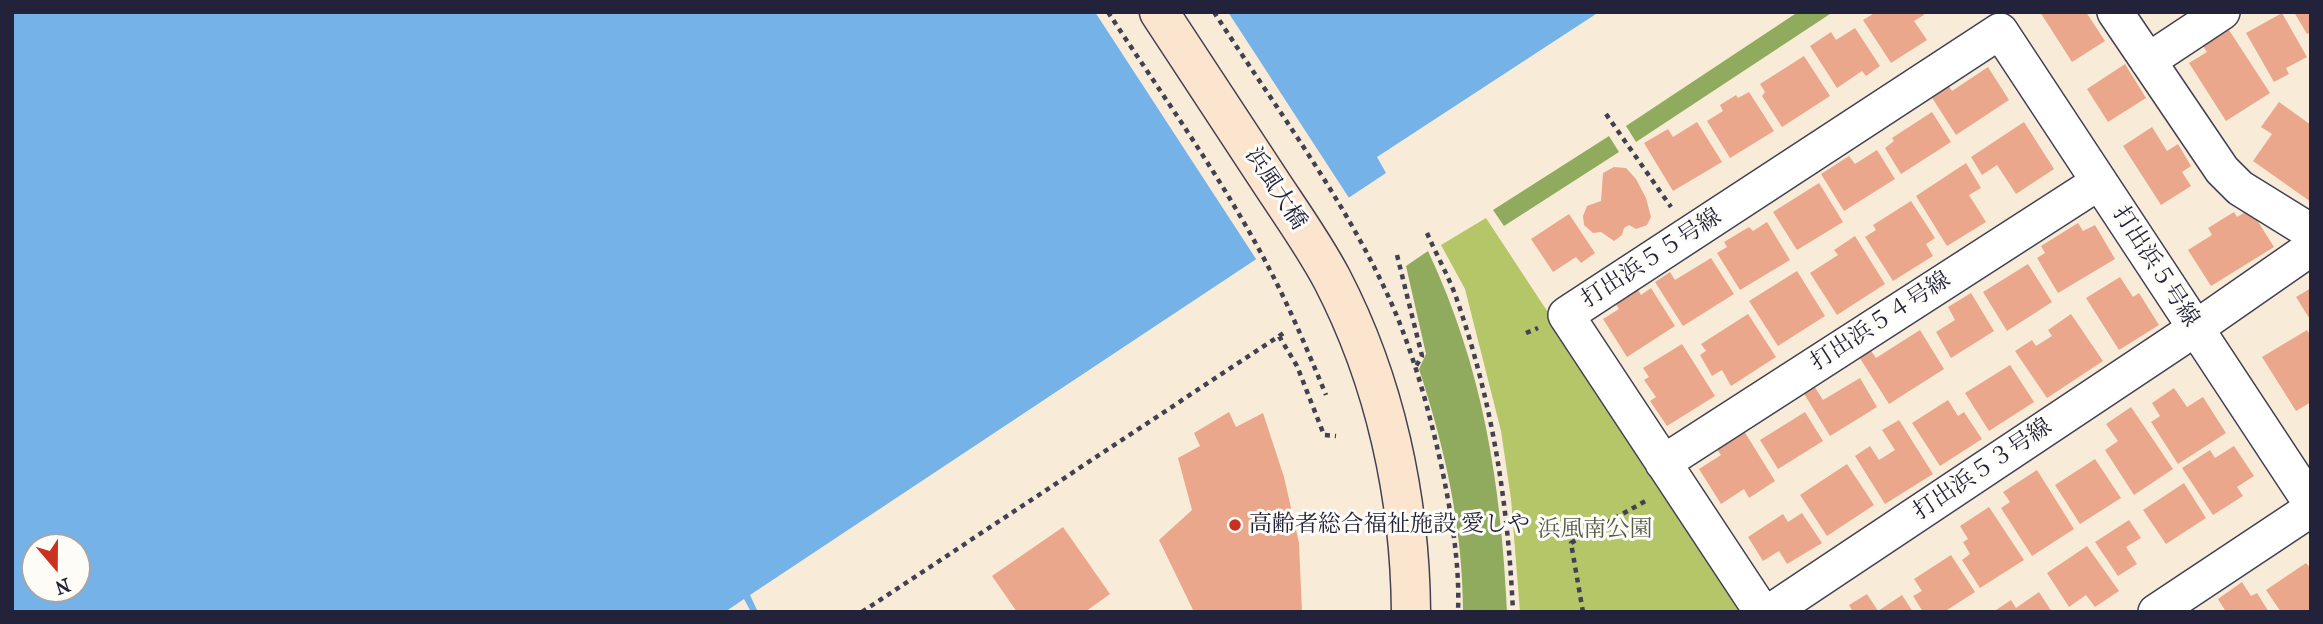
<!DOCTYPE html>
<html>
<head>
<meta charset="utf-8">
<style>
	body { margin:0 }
	#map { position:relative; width:2323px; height:624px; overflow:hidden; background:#f8ecd9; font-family:"IM FELL French Canon",serif }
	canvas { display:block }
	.frame { position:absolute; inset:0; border:14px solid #22223b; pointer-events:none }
	.north { position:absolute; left:21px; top:533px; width:70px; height:70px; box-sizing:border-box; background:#fdfcf7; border:2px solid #a5a5ac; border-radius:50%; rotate:160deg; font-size:19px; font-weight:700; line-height:28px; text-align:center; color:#22223b }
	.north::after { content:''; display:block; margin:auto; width:24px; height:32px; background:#c8321e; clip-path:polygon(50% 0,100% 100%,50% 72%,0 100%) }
</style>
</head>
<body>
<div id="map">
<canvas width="2323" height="624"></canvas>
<div class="frame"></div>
<div class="north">N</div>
</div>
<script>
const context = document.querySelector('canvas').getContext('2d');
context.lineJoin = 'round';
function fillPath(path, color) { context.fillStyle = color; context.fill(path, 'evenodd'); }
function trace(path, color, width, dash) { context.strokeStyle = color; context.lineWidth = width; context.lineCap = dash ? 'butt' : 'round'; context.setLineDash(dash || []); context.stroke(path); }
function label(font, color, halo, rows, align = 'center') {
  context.font = font + ' "IM FELL French Canon","Noto Serif JP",serif'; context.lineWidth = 6; context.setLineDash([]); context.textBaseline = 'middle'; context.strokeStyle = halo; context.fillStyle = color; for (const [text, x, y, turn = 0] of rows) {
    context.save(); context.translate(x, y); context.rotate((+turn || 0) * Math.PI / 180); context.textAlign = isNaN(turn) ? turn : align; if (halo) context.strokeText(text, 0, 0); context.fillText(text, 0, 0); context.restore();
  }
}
const green = new Path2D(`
	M1486 218 1745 612H1520L1511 499 1501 431 1465 289 1441 245Z`);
const forest = new Path2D(`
	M1798 12H1833L1636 142 1626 126Z
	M1609 136 1619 152 1504 226 1493 210Z
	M1428 251C1483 368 1501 483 1507 612H1463C1463 529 1445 448 1419 369L1426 354 1406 266Z`);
const water = new Path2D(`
	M12 12H1599L1377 157 1386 173 750 595 758 612H751L744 599 725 612H12ZM35 547H77V589H35Z`);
const pier = new Path2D(`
	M1095 12H1228L1351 201 1258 262Z`);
const building = new Path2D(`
	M1876 12H1923L1924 15 1914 21 1927 40 1891 63 1863 20Z
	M2040 12H2086L2105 41 2072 62Z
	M2294 12H2311V32L2307 34Z
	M2282 13 2307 57 2286 68 2289 74 2274 82 2246 33Z
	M1855 28 1880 66 1866 76 1862 71 1837 88 1810 46 1831 32 1836 40Z
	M2229 30 2270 93 2226 121 2189 63 2207 52 2203 46Z
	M1804 56 1830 96 1782 127 1762 96 1765 92 1760 84Z
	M2125 64 2146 98 2108 122 2087 89Z
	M1988 67 2009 100 1956 135 1929 93 1946 82 1952 91Z
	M1749 92 1774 131 1730 158 1707 121 1723 111 1720 105 1736 95 1738 98Z
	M2279 102 2311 125V202L2253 161 2272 134 2261 127Z
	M1932 112 1951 142 1901 174 1885 148 1894 141 1892 138Z
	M1697 122 1722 162 1673 191 1644 143 1668 129 1673 137Z
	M2024 122 2054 169 2016 194 1997 165 1982 175 1971 157Z
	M2152 127 2167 151 2178 144 2191 166 2182 172 2191 186 2161 205 2123 146Z
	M1877 150 1895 179 1844 211 1821 174 1849 156 1855 164Z
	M1966 163 1981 188 1969 195 1986 222 1947 246 1916 196Z
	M1614 167 1626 168 1636 179 1646 198 1651 217 1647 225 1636 229 1629 225 1624 228 1622 235 1614 241 1601 232 1593 233 1584 225 1583 216 1587 206 1601 201 1603 173Z
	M1819 183 1843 222 1797 250 1773 212Z
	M1911 201 1935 238 1926 244 1933 256 1893 281 1865 237 1876 230 1873 225Z
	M2250 209 2274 247 2211 286 2188 250 2212 235 2208 228 2234 212 2237 217Z
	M1569 214 1595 253 1581 263 1576 257 1553 272 1531 239Z
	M1767 222 1790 260 1740 290 1717 253 1727 247 1724 242 1749 227 1753 231Z
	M2078 223 2083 231 2095 225 2115 259 2058 293 2037 258 2045 253 2041 246Z
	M1855 236 1885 284 1837 315 1810 273 1838 255 1834 250Z
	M1711 258 1734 294 1683 326 1655 282 1670 272 1675 280Z
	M2028 264 2052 302 2007 331 1983 292Z
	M1797 271 1825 316 1778 346 1749 301Z
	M2120 277 2133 297 2139 293 2159 325 2119 350 2086 298Z
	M1637 288 1641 295 1651 288 1675 326 1627 357 1603 319 1619 309 1615 303Z
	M2311 288V321L2296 297Z
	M1971 293 1994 331 1951 358 1936 332 1955 320 1948 307Z
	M1748 314 1776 357 1731 386 1722 370 1712 376 1700 355 1706 351 1701 344Z
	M2071 314 2103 361 2047 398 2015 351 2032 340 2036 346 2052 336 2048 330Z
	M1920 330 1944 369 1889 404 1856 352 1867 345 1876 358Z
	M2307 330 2311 336V402L2296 411 2262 357Z
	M1682 344 1715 396 1667 426 1650 401 1656 397 1644 380 1649 377 1643 368Z
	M2010 365 2034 402 1989 431 1965 393Z
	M1860 378 1877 407 1830 436 1803 392 1814 386 1823 400Z
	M2174 388 2187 407 2203 397 2226 433 2178 464 2151 422 2160 416 2152 403Z
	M1948 400 1958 416 1964 412 1982 439 1940 466 1912 423Z
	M2131 407 2173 469 2134 495 2105 450 2118 441 2106 424Z
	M1229 412 1236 427 1263 413 1284 477 1299 543 1302 612H1194L1159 540 1192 510 1178 458 1200 446 1194 433Z
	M1805 412 1823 441 1778 469 1760 440Z
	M1899 420 1933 474 1885 504 1855 456 1870 446 1879 460 1895 450 1882 430Z
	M1744 431 1775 481 1749 498 1744 489 1721 504 1699 469 1721 455 1716 448Z
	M2234 446 2254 476 2237 487 2243 496 2213 515 2182 468 2210 450 2215 458Z
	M2095 459 2121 498 2080 524 2055 485Z
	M1847 464 1874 505 1827 536 1800 495Z
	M2037 470 2074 529 2032 556 2001 508 2010 502 2003 492Z
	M2184 483 2206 518 2166 544 2143 510Z
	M1989 507 2024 560 1980 588 1962 560 1970 554 1963 542 1968 539 1960 526Z
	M1802 513 1822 543 1787 564 1779 551 1763 561 1748 537 1783 514 1788 522Z
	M2129 520 2141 538 2126 547 2137 564 2118 576 2095 542Z
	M1063 527 1110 594 1085 612H1017L992 576Z
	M2087 546 2119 591 2095 607 2086 595 2069 607 2047 573Z
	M1951 555 1975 592 1944 612H1923L1913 596 1922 591 1914 579Z
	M2306 563 2311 569V612H2281L2266 590Z
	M2242 582 2251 596 2257 593 2269 612H2226L2218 599Z
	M2039 592 2052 612H1993L2011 600 2016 608Z
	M1867 594 1878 611 1902 595 1913 612H1853L1849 605Z`);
const path = new Path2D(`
	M1108 12C1164 98 1225 182 1272 274 1292 313 1309 354 1326 395
	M1214 12C1271 101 1336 187 1382 283 1410 340 1427 402 1441 464 1451 512 1460 563 1458 612
	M1606 114 1671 207
	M1427 233C1436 254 1448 275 1456 297 1492 400 1508 502 1513 612
	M1397 255 1422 356 1415 368
	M1526 333 1538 328
	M1279 336 1297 366 1324 435 1336 436
	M862 612 1285 332
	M1583 612 1571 543 1649 499`);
const street = new Path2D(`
	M2115 12 2222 170 2240 188 2311 232
	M2148 61 2222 12
	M1663 463 2099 182
	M1762 612 1566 315 2000 31 2311 503
	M1770 612 2196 328 2311 248
	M2156 612 2311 509`);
const secondary = new Path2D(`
	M1159 12C1196 68 1233 125 1270 181 1291 213 1314 245 1332 279 1385 381 1410 497 1411 612`);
const markers = [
	[1235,525,7,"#c8321e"]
];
const streetNames = [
	["浜風大橋",1275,189,57],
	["打出浜５５号線",1652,259,-33],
	["打出浜５号線",2155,267,57],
	["打出浜５４号線",1881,322,-33],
	["打出浜５３号線",1983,470,-34]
];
const poiNames = [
	["高齢者総合福祉施設 愛しや",1249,525]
];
const parkNames = [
	["浜風南公園",1595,530]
];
fillPath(green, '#b5c669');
fillPath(forest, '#90ab5d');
fillPath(water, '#75b2e7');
fillPath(pier, '#f8ecd9');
fillPath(building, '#eaa78b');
trace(street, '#424053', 38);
trace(secondary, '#424053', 41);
trace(path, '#424053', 4.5, [5, 5]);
trace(street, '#fff', 35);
trace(secondary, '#fce5cf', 38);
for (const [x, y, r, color] of markers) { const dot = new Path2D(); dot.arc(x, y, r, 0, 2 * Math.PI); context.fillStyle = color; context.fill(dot); trace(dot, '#fdfcf7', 2.5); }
label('23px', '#22223b', '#fdfcf7', streetNames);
label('23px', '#22223b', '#fdfcf7', poiNames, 'left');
label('23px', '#555b4b', '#fdfcf7', parkNames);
</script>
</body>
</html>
